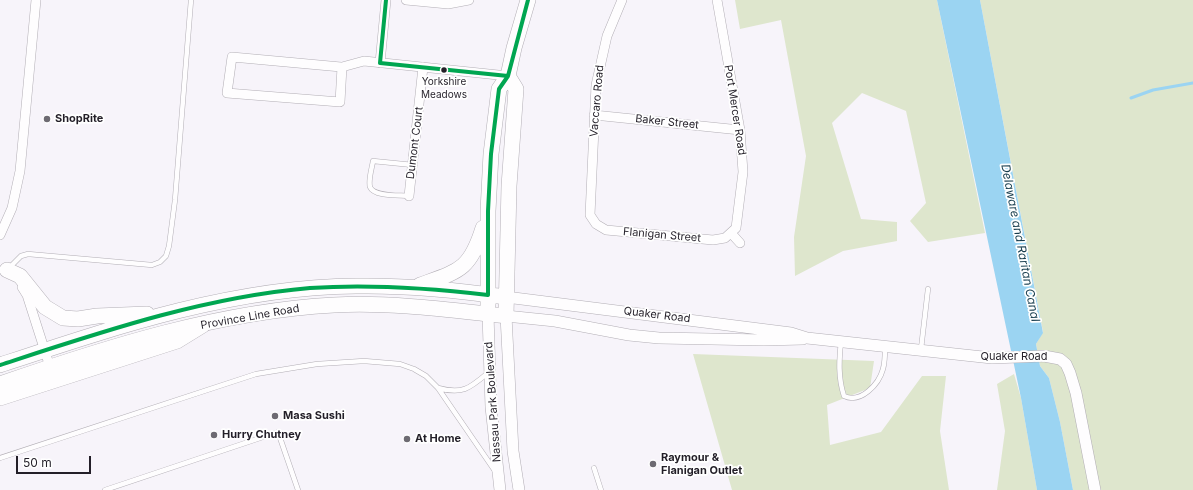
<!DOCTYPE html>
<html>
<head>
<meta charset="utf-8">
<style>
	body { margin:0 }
	#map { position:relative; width:1193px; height:490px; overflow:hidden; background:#f7f4fa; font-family:Inter,sans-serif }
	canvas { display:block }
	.scale { position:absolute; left:16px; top:456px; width:75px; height:18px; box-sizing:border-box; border:2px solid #231f28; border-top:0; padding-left:5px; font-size:12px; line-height:14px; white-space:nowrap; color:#231f28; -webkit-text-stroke:3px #fff; paint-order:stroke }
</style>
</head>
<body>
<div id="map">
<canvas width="1193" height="490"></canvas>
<div class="scale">50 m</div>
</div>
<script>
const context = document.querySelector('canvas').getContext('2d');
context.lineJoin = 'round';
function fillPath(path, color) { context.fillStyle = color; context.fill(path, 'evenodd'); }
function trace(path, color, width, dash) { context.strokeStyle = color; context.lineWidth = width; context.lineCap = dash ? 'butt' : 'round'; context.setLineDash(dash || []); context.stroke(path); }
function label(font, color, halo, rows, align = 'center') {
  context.font = font + ' Inter,sans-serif'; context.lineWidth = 3.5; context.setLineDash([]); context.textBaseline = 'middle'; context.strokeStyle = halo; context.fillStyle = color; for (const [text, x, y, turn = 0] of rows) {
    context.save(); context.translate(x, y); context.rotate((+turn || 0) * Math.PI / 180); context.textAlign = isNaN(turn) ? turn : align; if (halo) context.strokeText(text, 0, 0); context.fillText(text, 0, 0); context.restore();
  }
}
const green = new Path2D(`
	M735 0H937L985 233 928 242 910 221 926 203 906 111 862 93 832 123 861 219 897 222V241L843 251 795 276 794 237 806 156 781 20 740 29Z
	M980 0H1193V490H1073L1060 422 1049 378 1040 366 1036 344 1043 332Z
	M693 354 874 361 870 388 827 405 830 445 881 432 922 376H946L940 431 949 490H732Z
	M1014 374 1021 398 1037 490H997L1005 431 997 384Z`);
const water = new Path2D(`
	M937 0H980L1043 333 1036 344 1040 366 1049 378 1060 422 1073 490H1037L1021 398Z`);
const stream = new Path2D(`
	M1131 98 1153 90 1193 83`);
const service = new Path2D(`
	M409 196C400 195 374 197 370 187 368 180 372 168 373 161L413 165
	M8 269 21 256 28 254 152 265 160 262 166 256 169 246 175 200 191 0
	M841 342C839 360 838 378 844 396 861 404 879 384 883 369 885 362 885 354 885 347
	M921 349 928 289
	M438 388C463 395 470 388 489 372
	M0 458 256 374 317 364 364 361 400 364 414 369 426 376 438 388 495 471
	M594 468 601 490
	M105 490 278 432 298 490`);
const minor = new Path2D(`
	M406 0 448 4 469 0
	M622 0 607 36 596 85 590 215 596 224 606 230 713 240 725 238 736 228 743 172 740 130 717 0
	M380 63 386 0
	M342 67 340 102 227 93 232 57 341 67H342L364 61 508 76
	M594 115 740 130
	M409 196 423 67
	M731 233 740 243
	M0 235 12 208 20 171 36 0
	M22 287 27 295 50 367`);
const tertiary = new Path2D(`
	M506 297 791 333 807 338 992 358 1044 356 1060 359 1066 364 1070 373 1076 393 1095 490
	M488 314 491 407 500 490
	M519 490 513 451 506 316 555 321 629 335 659 338 764 340 803 339`);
const primary = new Path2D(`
	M7 270 20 276 45 307 63 318 78 319 97 316 147 314
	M420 285C459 271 470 270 483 228
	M488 305V211L491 154 499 89 508 76 514 48 528 0
	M0 365C115 327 233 287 356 286 406 285 456 290 506 297
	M0 384C107 347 220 311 334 305 392 302 449 310 506 316L509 186 516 89 508 76`);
const trunk = new Path2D(`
	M0 398 177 341 203 325`);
const bus1 = new Path2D(`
	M386 0 380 63 508 76
	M0 365C101 332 204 297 310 288 370 284 429 288 488 295V211L491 154 499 89 508 76 528 0`);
const markers = [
	[444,70,3.5,"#231f28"],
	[47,119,4,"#6d6a72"],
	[275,416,4,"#6d6a72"],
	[214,435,4,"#6d6a72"],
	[407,439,4,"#6d6a72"],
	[653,464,4,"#6d6a72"]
];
const busNames = [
	["Yorkshire",444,82],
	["Meadows",444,95]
];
const streetNames = [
	["Vaccaro Road",597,101,-85],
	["Port Mercer Road",735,110,81],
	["Baker Street",667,122,6],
	["Dumont Court",415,143,-83],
	["Flanigan Street",662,235,5],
	["Quaker Road",657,315,7],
	["Province Line Road",250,317,-10],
	["Quaker Road",1014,357],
	["Nassau Park Boulevard",493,402,-94]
];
const poiNames = [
	["ShopRite",55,119],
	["Masa Sushi",283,416],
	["Hurry Chutney",222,435],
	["At Home",415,439],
	["Raymour &",661,458],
	["Flanigan Outlet",661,471]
];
const waterNames = [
	["Delaware and Raritan Canal",1020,243,79]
];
fillPath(green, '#dee6cd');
fillPath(water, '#9bd4f2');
trace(stream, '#9bd4f2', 3);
trace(service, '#b2aeb5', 5.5);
trace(minor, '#b2aeb5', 10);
trace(tertiary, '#b2aeb5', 12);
trace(primary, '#b2aeb5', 16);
trace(trunk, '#b2aeb5', 16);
trace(service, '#fefdfe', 4.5);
trace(minor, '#fefdfe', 9);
trace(tertiary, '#fefdfe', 11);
trace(primary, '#fefdfe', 15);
trace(trunk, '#fefdfe', 15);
trace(bus1, '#00a651', 4);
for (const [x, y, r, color] of markers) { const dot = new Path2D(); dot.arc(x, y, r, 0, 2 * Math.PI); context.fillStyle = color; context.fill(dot); trace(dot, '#fff', 1.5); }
label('10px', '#231f28', '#fff', busNames);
label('11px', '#231f28', '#fff', streetNames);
label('bold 11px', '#231f28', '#fff', poiNames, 'left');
label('italic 12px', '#163c4d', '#fff', waterNames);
</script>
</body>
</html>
